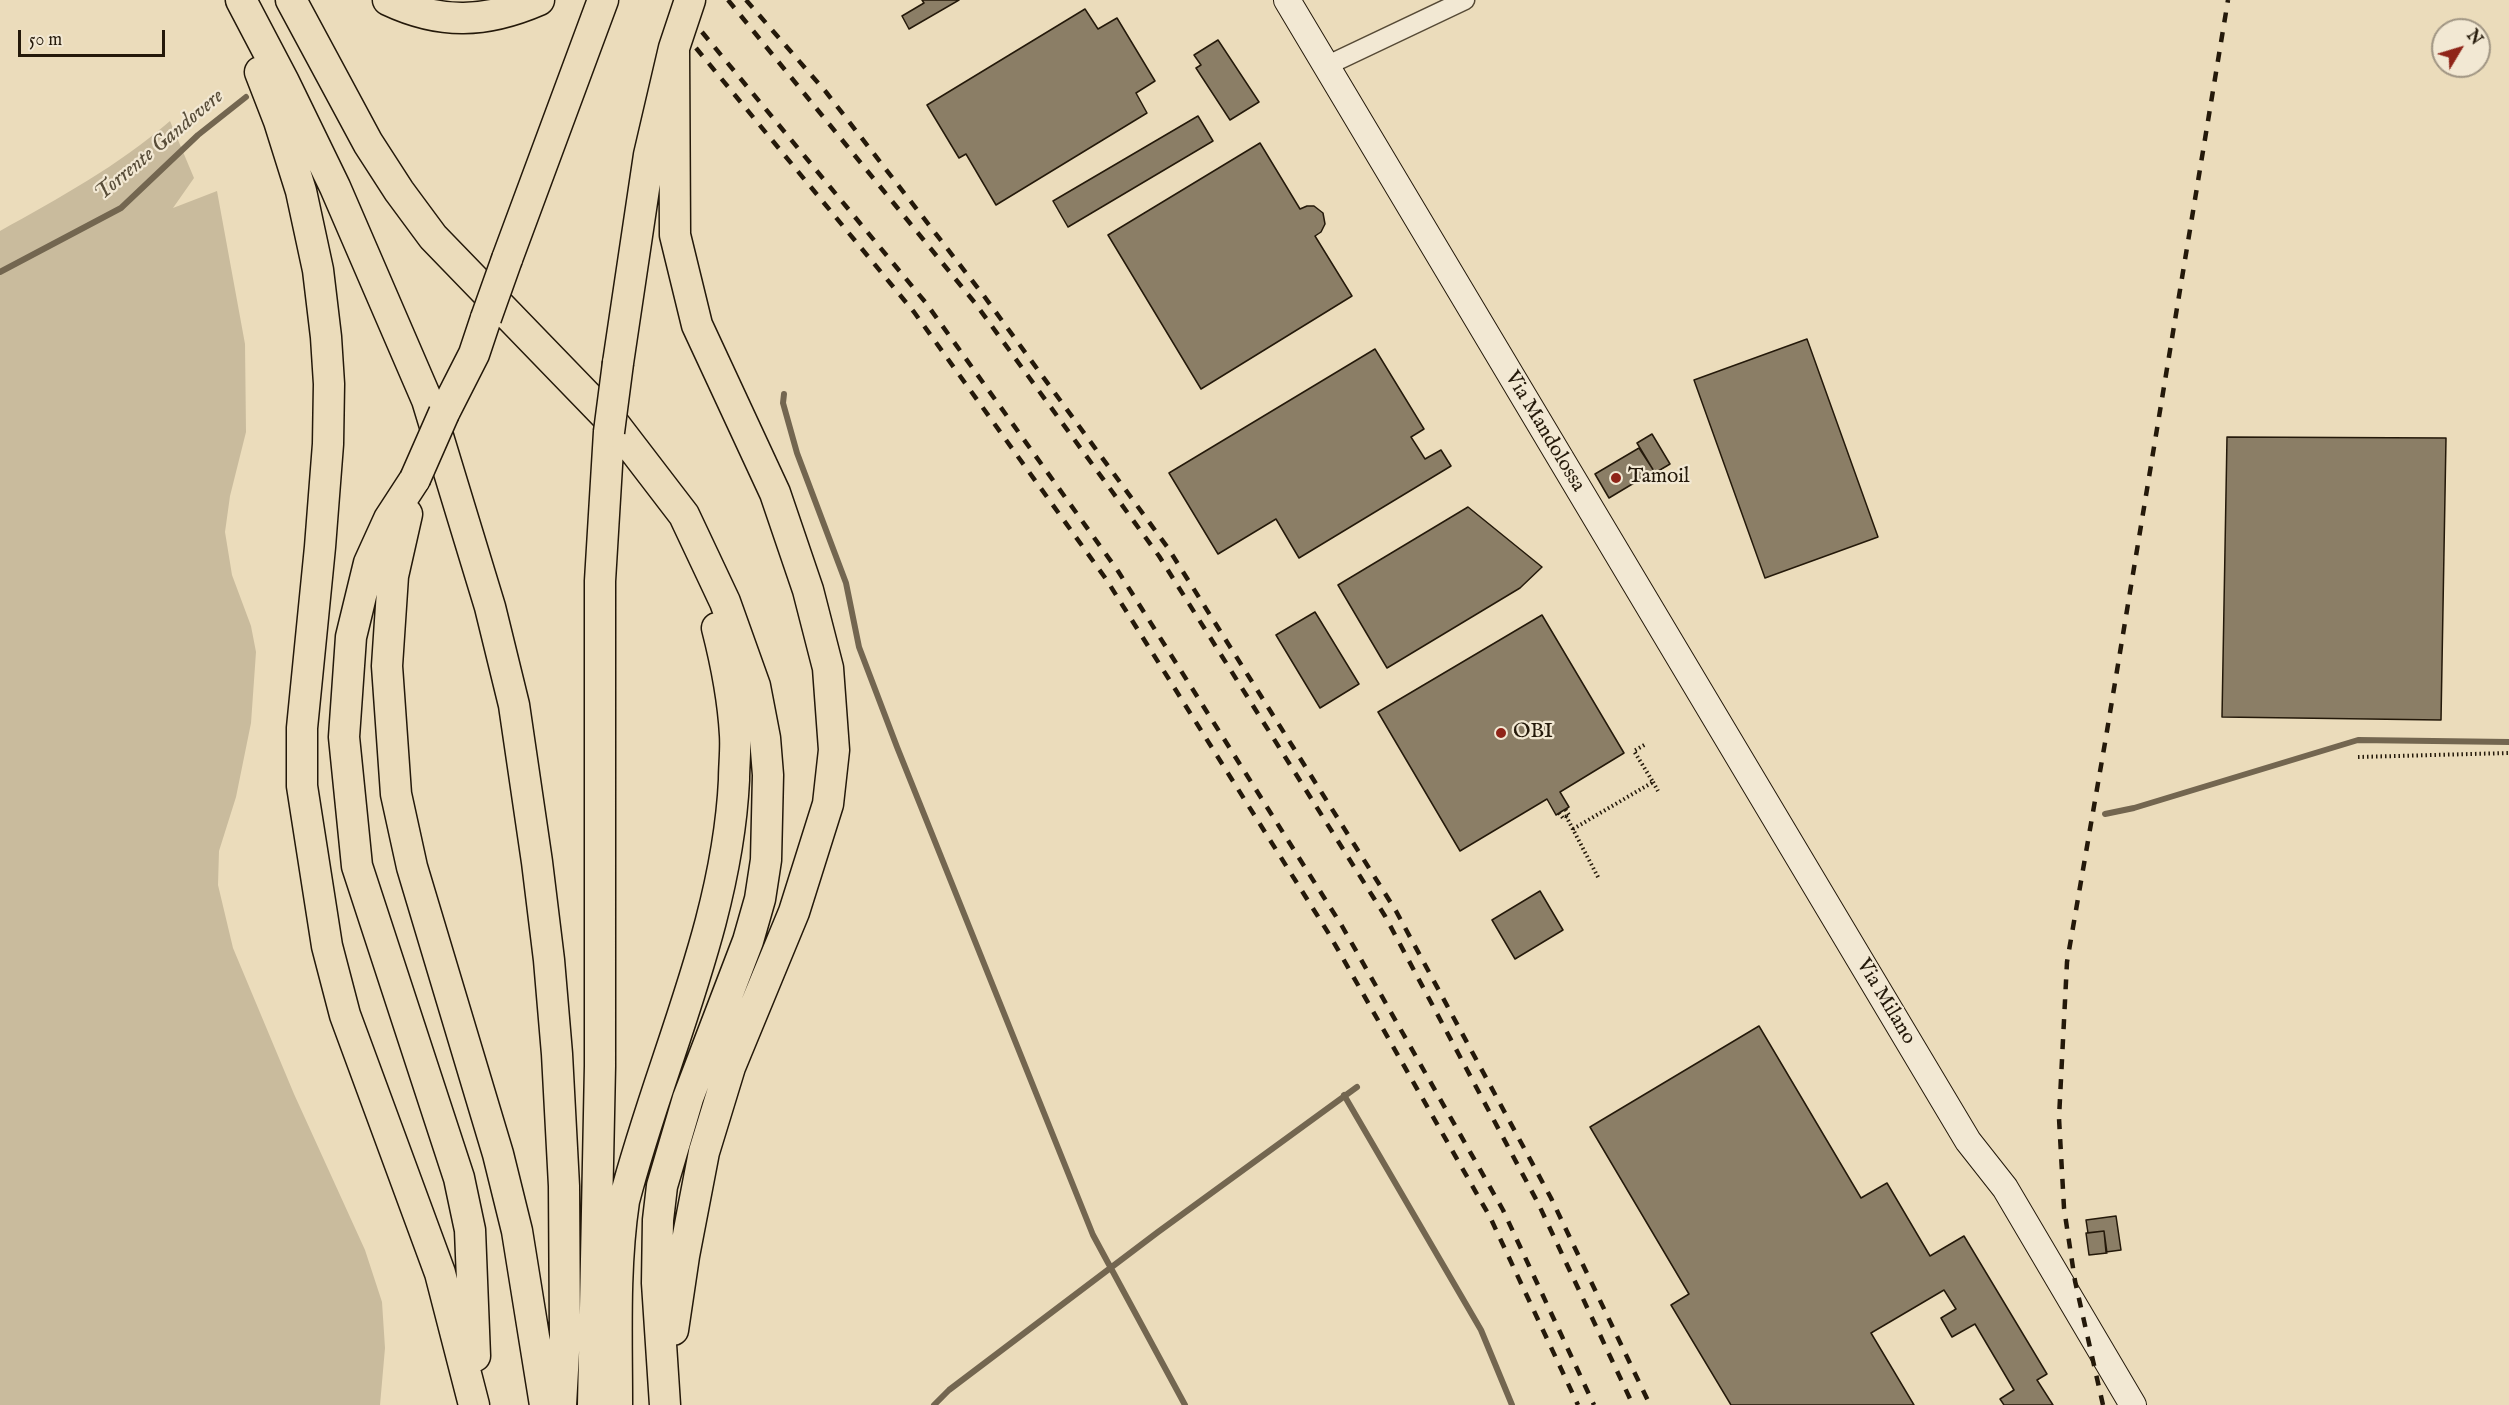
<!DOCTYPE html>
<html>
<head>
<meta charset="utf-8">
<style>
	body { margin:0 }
	#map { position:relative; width:2509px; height:1405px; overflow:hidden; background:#ebdcbb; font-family:"IM FELL English",serif }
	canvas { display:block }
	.north { position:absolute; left:2431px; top:18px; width:60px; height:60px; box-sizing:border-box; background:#f2e8d3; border:2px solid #a09583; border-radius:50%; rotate:52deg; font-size:16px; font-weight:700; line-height:24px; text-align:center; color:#24190a }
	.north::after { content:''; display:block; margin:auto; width:21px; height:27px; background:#8f2418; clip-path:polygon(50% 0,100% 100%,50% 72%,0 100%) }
	.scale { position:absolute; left:18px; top:30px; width:147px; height:27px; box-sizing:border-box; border:3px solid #24190a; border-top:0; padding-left:8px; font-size:18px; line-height:21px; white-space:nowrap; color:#24190a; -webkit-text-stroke:4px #f2e8d3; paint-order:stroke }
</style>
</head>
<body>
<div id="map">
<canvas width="2509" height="1405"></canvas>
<div class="north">N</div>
<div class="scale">50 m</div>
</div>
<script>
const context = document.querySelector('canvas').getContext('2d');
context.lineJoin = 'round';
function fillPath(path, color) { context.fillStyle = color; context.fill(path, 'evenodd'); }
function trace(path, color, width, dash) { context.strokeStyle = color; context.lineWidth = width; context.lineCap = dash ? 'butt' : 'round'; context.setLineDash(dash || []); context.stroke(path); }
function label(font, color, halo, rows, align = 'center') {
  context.font = font + ' "IM FELL English",serif'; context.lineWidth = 4.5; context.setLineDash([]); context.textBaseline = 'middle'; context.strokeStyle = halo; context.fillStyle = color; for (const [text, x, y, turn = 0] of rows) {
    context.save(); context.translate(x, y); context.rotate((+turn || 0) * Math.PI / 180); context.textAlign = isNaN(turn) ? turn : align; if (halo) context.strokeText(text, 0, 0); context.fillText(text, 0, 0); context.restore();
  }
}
const green = new Path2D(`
	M170 121 194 178 173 208 217 191 245 344 246 432 230 496 225 532 232 575 251 626 256 652 251 723 236 797 219 851 218 885 233 948 294 1094 365 1250 382 1302 385 1348 380 1405H0V231C59 198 118 166 170 121Z`);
const stream = new Path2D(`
	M0 272 121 208 198 135 246 97
	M784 394 783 403 797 453 846 583 859 647 897 747 1093 1235 1185 1405
	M2105 814 2134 808 2358 740 2509 742
	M1344 1095 1481 1330 1512 1405
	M934 1405 949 1390 1158 1232 1357 1087`);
const building = new Path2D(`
	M922 0H959L909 29 902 16 924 3Z
	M1085 9 1098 29 1117 18 1155 81 1136 93 1147 113 996 205 966 154 959 158 927 105Z
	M1218 40 1259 102 1230 120 1196 68 1201 65 1194 55Z
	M1198 116 1213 141 1068 227 1053 201Z
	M1260 143 1300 209 1307 206H1314L1323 213 1325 224 1321 232 1315 236 1352 296 1201 389 1108 235Z
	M1807 339 1878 537 1765 578 1694 380Z
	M1375 349 1424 429 1411 437 1425 459 1441 450 1451 466 1299 558 1276 519 1218 554 1169 473Z
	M1652 434 1670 464 1655 473 1637 443Z
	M2227 437 2446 438 2441 720 2222 717Z
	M1639 448 1654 471 1609 498 1595 474Z
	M1468 507 1542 567 1520 588 1387 668 1338 585Z
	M1315 612 1359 684 1320 708 1276 635Z
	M1542 615 1624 753 1560 792 1569 807 1556 815 1547 799 1460 851 1378 712Z
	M1540 891 1563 930 1515 959 1492 920Z
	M1759 1026 1861 1198 1887 1183 1930 1256 1964 1236 2047 1374 2037 1380 2053 1405H2004L2000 1399 2014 1390 1975 1324 1952 1337 1941 1318 1956 1309 1944 1290 1871 1333 1914 1405H1731L1671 1305 1689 1294 1590 1127Z
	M2116 1216 2121 1250 2106 1252 2104 1231 2088 1233 2086 1220Z
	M2104 1231 2107 1253 2089 1255 2086 1233Z`);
const path = new Path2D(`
	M2358 757 2509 753
	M1653 782 1658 791
	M1559 813 1563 818 1569 815 1565 809
	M1566 816 1599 879
	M1573 829 1653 782 1634 751 1646 744`);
const minor = new Path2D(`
	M1326 66 1465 0`);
const secondary = new Path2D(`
	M1287 0 1968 1141 2005 1188 2133 1405`);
const trunk = new Path2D(`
	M241 0 284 82 335 187 427 400 490 607 514 705 537 862 549 960 557 1054 564 1186 565 1335 561 1405
	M291 0 368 143 399 191 433 237 615 425 684 515 725 602 755 686 765 738 768 775 766 860 760 899 748 941 688 1098 662 1186 658 1220 657 1283 665 1405
	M388 0C441 25 486 23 539 0
	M260 72 279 121 301 191 318 270 326 337 329 384 328 444 320 547 302 728V786L327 946 345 1015 440 1273 474 1405
	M507 259 603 0
	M618 363 649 155 674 48 690 0
	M444 413 474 354 486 318
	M415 479 389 519 369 563 351 637 344 737 357 866 459 1178 470 1230 475 1356
	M407 514 393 576 387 666 396 794 412 867 498 1154 517 1231 545 1405
	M673 1330 684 1256 704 1152 730 1067 794 912 828 804 834 750 828 668 808 590 775 493 697 325 675 235 674 48
	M593 1405 600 1066V581L609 432
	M617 1405C617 1337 614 1268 624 1201 660 1061 727 926 734 780 734 765 736 750 735 735 733 699 726 663 717 628`);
const rail = new Path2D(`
	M728 0 975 303 1159 556 1385 916 1538 1203 1633 1405
	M746 0 826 92 984 296 1168 548 1396 911 1551 1198 1650 1405
	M702 32 926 303 1118 571 1342 926 1503 1210 1594 1405
	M696 48 914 312 1106 579 1329 934 1490 1217 1578 1405
	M2103 1405 2075 1281 2064 1208 2059 1118 2067 962 2106 737 2228 0`);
const trunkBridge = new Path2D(`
	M486 318 507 259
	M609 432 618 363
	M415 479 444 413`);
const markers = [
	[1616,478,6,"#8f2418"],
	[1501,733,6,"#8f2418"]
];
const streetNames = [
	["Via Mandolossa",1544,432,59],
	["Via Milano",1885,1002,59]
];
const poiNames = [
	["Tamoil",1628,478],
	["OBI",1513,733]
];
const waterNames = [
	["Torrente Gandovere",160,146,-40]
];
fillPath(green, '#c9bb9d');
trace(stream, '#736650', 6);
fillPath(building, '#8b7e66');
trace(building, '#24190a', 1.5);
trace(minor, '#564a36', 21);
trace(secondary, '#24190a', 28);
trace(trunk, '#24190a', 33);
trace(path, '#24190a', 4, [1.5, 3]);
trace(minor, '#f2e8d3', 18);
trace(secondary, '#f2e8d3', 26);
trace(trunk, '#ebdcbb', 30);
trace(rail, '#24190a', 4.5, [10, 10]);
trace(trunkBridge, '#24190a', 33, []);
trace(trunkBridge, '#ebdcbb', 30);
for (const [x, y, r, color] of markers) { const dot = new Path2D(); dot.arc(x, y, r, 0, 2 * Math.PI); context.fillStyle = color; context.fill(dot); trace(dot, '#f2e8d3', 2); }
label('21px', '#24190a', '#f2e8d3', streetNames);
label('21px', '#24190a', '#f2e8d3', poiNames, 'left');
label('italic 22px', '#584d39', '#f2e8d3', waterNames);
</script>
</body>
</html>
